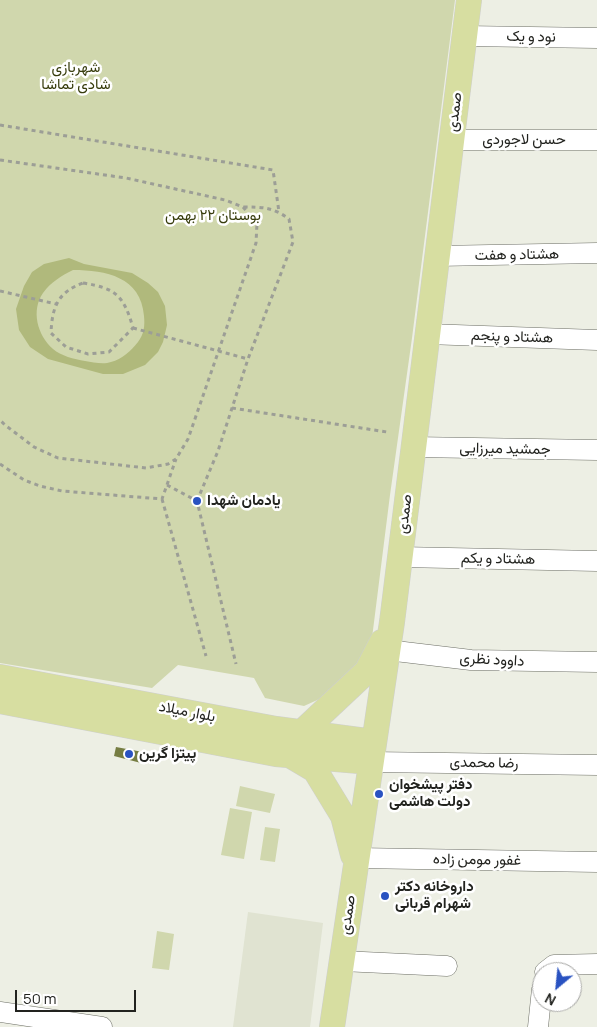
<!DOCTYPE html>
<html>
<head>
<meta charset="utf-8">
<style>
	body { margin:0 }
	#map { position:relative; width:597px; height:1027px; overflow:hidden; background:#edefe4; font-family:Manrope,sans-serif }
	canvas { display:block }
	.north { position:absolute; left:532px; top:962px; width:50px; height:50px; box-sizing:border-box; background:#fff; border:1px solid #a7a7a5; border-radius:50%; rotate:208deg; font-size:14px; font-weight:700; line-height:20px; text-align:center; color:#22231f }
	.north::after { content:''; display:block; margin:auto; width:18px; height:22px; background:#2952c1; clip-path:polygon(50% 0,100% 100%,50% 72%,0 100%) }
	.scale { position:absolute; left:15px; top:990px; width:121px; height:22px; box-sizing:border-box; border:2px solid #22231f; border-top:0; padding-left:6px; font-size:15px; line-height:18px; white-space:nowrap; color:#22231f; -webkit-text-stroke:4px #fff; paint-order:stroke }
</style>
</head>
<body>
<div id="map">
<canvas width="597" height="1027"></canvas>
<div class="north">N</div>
<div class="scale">50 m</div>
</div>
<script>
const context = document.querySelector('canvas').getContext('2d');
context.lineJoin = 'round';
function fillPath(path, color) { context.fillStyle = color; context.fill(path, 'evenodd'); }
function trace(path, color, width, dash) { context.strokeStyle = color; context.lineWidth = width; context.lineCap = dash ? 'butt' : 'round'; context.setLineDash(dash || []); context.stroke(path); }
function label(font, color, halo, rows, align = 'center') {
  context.font = font + ' Manrope,Vazirmatn,sans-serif'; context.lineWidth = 5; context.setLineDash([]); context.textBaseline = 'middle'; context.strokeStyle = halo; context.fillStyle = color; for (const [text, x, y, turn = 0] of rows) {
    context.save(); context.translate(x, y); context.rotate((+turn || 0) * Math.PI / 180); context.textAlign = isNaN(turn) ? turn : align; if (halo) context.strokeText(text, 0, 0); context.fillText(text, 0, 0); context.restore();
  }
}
const built = new Path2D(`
	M248 912 323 923 310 1027H233Z`);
const green = new Path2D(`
	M0 0H455L412 338 390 495 371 646 335 692 304 706 265 698 254 678 178 665 152 688 0 663Z
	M240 786 275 794 270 813 236 806Z
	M230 808 252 812 244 859 221 855Z
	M265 827 280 829 275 862 260 860Z
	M157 931 174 934 169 970 152 968Z`);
const water = new Path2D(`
	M69 258 84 264 132 273 148 283 158 292 165 306 167 325 163 342 158 352 145 365 123 374H103L48 359 30 347 19 330 16 309 24 286 32 272 44 264ZM73 270C106 270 141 277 144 316 145 326 144 334 138 342 131 351 122 359 111 362 103 365 93 362 85 361 74 359 61 356 53 349 37 335 31 310 43 293 51 282 61 276 73 270Z`);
const building = new Path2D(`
	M116 747 143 752 141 763 114 756Z`);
const path = new Path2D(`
	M0 125 273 170 279 212
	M0 160 126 178 225 200 243 207 257 223 256 243 188 439 176 459 168 464 146 468 58 458 34 447 5 425 0 420
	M83 283C116 288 124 296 133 328L109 352 88 354 66 347 51 333C52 307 58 292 83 283Z
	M0 291 56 304
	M133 328 248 359
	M232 408 387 432
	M0 464 24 480 40 486 62 491 162 499 176 459
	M167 485 197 501 236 664
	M162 499 206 656
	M197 501 218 451 248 359 293 242 289 219C273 207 262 207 243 207`);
const minor = new Path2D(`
	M465 36 597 38
	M452 140H597
	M437 256 597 253
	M427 334 597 340
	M413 447 597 450
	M400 557 597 561
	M387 650 471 660 597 662
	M371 762 597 765
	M357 858 597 862
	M342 961 447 966
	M545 972 554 965 597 964
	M0 1012 102 1027
	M538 1027 542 989`);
const major = new Path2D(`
	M0 677 276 729 374 742
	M0 701 276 754 371 762
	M302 732 367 671 382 642
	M293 757 315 770 343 816 353 855
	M332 1027 392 622 469 0`);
const markers = [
	[197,501,5,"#2952c1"],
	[129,754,5,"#2952c1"],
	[379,794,5,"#2952c1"],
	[385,896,5,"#2952c1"]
];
const streetNames = [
	["نود و یک",531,37,1],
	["صمدی",455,112,-83],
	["حسن لاجوردی",524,140],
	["هشتاد و هفت",517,255,-1],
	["هشتاد و پنجم",512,337,2],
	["جمشید میرزایی",505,449,1],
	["صمدی",405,514,-83],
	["هشتاد و یکم",498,559,1],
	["داوود نظری",492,660,3],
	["بلوار میلاد",187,712,11],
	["رضا محمدی",484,763,1],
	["غفور مومن زاده",477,860,1],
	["صمدی",348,915,-82]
];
const parkNames = [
	["شهربازی",76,68],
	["شادی تماشا",76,85],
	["بوستان ۲۲ بهمن",213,216]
];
const poiNames = [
	["یادمان شهدا",207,501],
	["پیتزا گرین",139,754],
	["دفتر پیشخوان",389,785],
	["دولت هاشمی",389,802],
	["داروخانه دکتر",395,887],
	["شهرام قربانی",395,904]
];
fillPath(built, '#e0e3d1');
fillPath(green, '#d0d7ad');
fillPath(water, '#b0b97c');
fillPath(building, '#767d42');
trace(minor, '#6c6e65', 21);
trace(major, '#cecfce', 26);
trace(path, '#9c9e96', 3, [4, 4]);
trace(minor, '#fff', 20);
trace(major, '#d7dea1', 25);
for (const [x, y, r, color] of markers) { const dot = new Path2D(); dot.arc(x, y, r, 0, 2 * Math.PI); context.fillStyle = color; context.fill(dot); trace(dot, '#fff', 2); }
label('15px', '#22231f', '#fff', streetNames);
label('15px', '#373c0c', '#fff', parkNames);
label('bold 15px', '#22231f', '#fff', poiNames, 'left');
</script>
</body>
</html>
